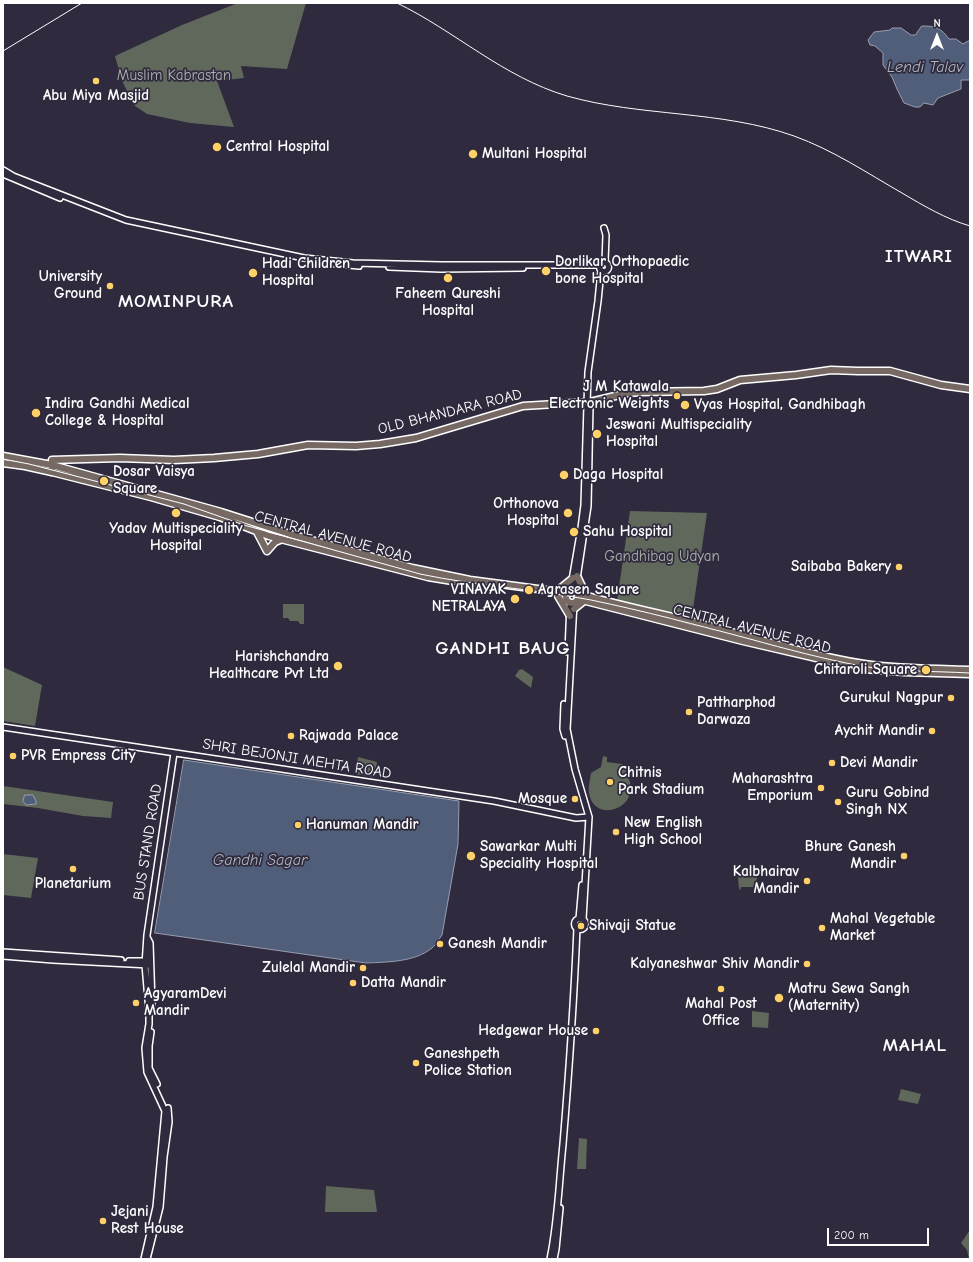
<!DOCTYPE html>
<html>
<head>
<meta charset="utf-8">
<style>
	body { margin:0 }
	#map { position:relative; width:973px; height:1262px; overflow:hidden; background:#2f2a3d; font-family:"Comic Neue",sans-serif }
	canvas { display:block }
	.frame { position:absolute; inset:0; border:4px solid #fff; pointer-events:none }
	.north { position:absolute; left:917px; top:16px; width:40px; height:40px; -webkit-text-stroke:3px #2f2a3d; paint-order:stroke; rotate:0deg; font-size:11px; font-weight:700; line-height:16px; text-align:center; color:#fff }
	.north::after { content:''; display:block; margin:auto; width:14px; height:18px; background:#fff; clip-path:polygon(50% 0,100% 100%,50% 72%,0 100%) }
	.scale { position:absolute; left:827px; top:1228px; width:102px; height:18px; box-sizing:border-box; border:2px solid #fff; border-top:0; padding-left:5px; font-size:12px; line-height:14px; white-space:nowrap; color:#fff; -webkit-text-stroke:3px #2f2a3d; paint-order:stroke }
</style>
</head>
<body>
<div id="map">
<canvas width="973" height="1262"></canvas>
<div class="frame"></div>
<div class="north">N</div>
<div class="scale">200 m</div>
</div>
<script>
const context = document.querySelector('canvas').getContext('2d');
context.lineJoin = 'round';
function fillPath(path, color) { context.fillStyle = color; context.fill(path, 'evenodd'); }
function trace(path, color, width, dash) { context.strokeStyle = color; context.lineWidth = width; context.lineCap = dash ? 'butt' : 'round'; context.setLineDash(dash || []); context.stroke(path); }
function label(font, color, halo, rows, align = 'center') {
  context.font = font + ' "Comic Neue",sans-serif'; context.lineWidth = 3.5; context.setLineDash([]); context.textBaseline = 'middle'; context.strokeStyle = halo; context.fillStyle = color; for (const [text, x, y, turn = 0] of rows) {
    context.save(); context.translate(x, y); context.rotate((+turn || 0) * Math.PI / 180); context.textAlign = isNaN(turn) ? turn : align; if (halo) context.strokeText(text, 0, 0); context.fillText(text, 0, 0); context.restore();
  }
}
const green = new Path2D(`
	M238 3H306L287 69 241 66 244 78 217 81 234 127 190 123 147 114 135 106 122 81 115 56 182 25Z
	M630 511 707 513 692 616 617 601Z
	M283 604H304V624H300L298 621H290L288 618H283Z
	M3 667 42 685 35 726 3 721Z
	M522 669 533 677 531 688 515 676 519 670Z
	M603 756 607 757V762C611 763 618 763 622 764 626 766 626 772 627 775 644 806 598 824 590 797 587 789 590 781 591 773L601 767Z
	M358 757 377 762 375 777 355 774Z
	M3 786 113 802 111 818 83 816 38 808 3 804Z
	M3 854 38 858 31 898 3 895Z
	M744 873 746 875 757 877 756 887H741L740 890 739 889 738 877Z
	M752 1011 769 1013 768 1028 752 1027Z
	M901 1089 921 1094 918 1104 898 1100Z
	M579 1138 587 1139 586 1169H577Z
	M326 1186 374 1190 377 1212H325Z
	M970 1230V1259H969L967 1250 961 1243Z`);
const water = new Path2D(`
	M922 26C936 26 941 28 949 39H956L963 44 970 40V80H961V89L938 98 933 105 924 103 920 107H915L904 103 897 89 892 77 883 65V53L875 46 870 45 868 40 874 32 890 30 892 28H901L911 35H915Z
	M184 760 459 801 458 844 442 935C439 939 436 945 432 948 415 962 388 962 366 963L155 933Z
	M25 795H33L36 801V804L26 805 23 801Z`);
const secondary = new Path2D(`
	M3 170 13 176 126 220 304 258 353 263 441 265H600
	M3 174 60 198
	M604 228 606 235 605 262
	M317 262 359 266
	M599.5 267a4.5 4.5 0 1 1 9 0a4.5 4.5 0 1 1-9 0Z
	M389 267 441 269 523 268
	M570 592 581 528 584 505 588 372 598 301 601 270
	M575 592 588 506 590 405
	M574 603 567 729 575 769 589 817 583 919
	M568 652 570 603
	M564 704 563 729 565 736
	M3 727 494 801 576 818 589 817
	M574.5 924a5.5 5.5 0 1 1 11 0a5.5 5.5 0 1 1-11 0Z
	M579 919 582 885
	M147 937 150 943 152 1004
	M3 952 121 960
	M3 956 53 960 149 965
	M129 961H149
	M151 1032 149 1046V1068L157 1084
	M144 1259 156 1207 165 1111 147 1072 145 1048 149 1024V1011L145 965 147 935 174 753
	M147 1259 160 1207 164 1157 169 1122 168 1108
	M550 1259C558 1222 559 1182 563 1144 569 1072 574 1000 577 928
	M554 1259 556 1249 560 1208`);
const primary = new Path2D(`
	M52 465 221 512 290 534 412 568 470 580 568 593
	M52 472 151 497 220 517 269 536 428 577 489 587
	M257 532 267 551 275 542 282 539
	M577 576 587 597
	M566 597a6 6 0 1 1 12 0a6 6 0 1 1-12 0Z
	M556 592 573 578
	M577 593C617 605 658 613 698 623 753 637 808 655 864 664 899 669 935 669 970 670
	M558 596 570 616
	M578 599 743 641 864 669 904 672 970 674
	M574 609 584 601`);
const trunk = new Path2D(`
	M3 456 52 465
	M3 463 25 466 52 472V460L120 458 174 460 214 458 258 454 308 445 356 446 380 444 416 438 523 406 590 402 628 393 640 392 704 391 717 389 740 380 796 375 831 370 858 371H890L941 385 970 389`);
const rail = new Path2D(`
	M397 3C455 31 503 77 567 96 641 117 721 110 794 136 833 150 867 173 902 193 924 206 946 219 970 226
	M3 51 82 3
	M3 459 29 464 184 504 244 525 420 574C477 586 534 589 591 600 644 611 697 625 750 639 786 649 824 659 861 666 897 672 934 671 970 673`);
const markers = [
	[96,81,4,"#ffd166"],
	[217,147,5,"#ffd166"],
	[473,154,5,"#ffd166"],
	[546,271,5,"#ffd166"],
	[253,273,5,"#ffd166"],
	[448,278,5,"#ffd166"],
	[110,286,4,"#ffd166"],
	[677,396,4,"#ffd166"],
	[685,405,5,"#ffd166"],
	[36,413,5,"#ffd166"],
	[597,434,5,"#ffd166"],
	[564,475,5,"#ffd166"],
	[104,481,5,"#ffd166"],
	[176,513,5,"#ffd166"],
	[568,513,5,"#ffd166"],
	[574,532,5,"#ffd166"],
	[899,567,4,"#ffd166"],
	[529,590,5,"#ffd166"],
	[515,599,5,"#ffd166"],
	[338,666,5,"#ffd166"],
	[926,670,5,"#ffd166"],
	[951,698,4,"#ffd166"],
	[689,712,4,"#ffd166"],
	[932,731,4,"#ffd166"],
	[291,736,4,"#ffd166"],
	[13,756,4,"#ffd166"],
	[832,763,4,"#ffd166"],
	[610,782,4,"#ffd166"],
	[821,788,4,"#ffd166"],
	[575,799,4,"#ffd166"],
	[838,802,4,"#ffd166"],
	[298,825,4,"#ffd166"],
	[616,832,4,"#ffd166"],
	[471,856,5,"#ffd166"],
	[904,856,4,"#ffd166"],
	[73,869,4,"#ffd166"],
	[807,881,4,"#ffd166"],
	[581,926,4,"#ffd166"],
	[822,928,4,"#ffd166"],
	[440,944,4,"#ffd166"],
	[807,964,4,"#ffd166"],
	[363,968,4,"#ffd166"],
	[353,983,4,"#ffd166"],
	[721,989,4,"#ffd166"],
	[779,998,5,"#ffd166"],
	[136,1003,4,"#ffd166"],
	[596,1031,4,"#ffd166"],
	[416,1063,4,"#ffd166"],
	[103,1221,4,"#ffd166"]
];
const parkNames = [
	["Muslim Kabrastan",174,76],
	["Gandhibag Udyan",662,557]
];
const poiNames = [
	["Abu Miya Masjid",96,96,"center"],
	["Central Hospital",226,147],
	["Multani Hospital",482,154],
	["Dorlikar Orthopaedic",555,262],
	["bone Hospital",555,279],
	["Hadi Children",262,264],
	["Hospital",262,281],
	["University",102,277,"right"],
	["Ground",102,294,"right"],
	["Faheem Qureshi",448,294,"center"],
	["Hospital",448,311,"center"],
	["J M Katawala",669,387,"right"],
	["Electronic Weights",669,404,"right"],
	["Indira Gandhi Medical",45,404],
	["College & Hospital",45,421],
	["Vyas Hospital, Gandhibagh",694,405],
	["Jeswani Multispeciality",606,425],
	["Hospital",606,442],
	["Dosar Vaisya",113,472],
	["Square",113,489],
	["Daga Hospital",573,475],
	["Orthonova",559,504,"right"],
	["Hospital",559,521,"right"],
	["Yadav Multispeciality",176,529,"center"],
	["Hospital",176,546,"center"],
	["Sahu Hospital",583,532],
	["Saibaba Bakery",891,567,"right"],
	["VINAYAK",506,590,"right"],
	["NETRALAYA",506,607,"right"],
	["Agrasen Square",538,590],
	["Harishchandra",329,657,"right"],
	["Healthcare Pvt Ltd",329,674,"right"],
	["Chitaroli Square",917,670,"right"],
	["Gurukul Nagpur",943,698,"right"],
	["Pattharphod",697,703],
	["Darwaza",697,720],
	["Aychit Mandir",924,731,"right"],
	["Rajwada Palace",299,736],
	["PVR Empress City",21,756],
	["Devi Mandir",840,763],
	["Chitnis",618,773],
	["Park Stadium",618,790],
	["Maharashtra",813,779,"right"],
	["Emporium",813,796,"right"],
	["Guru Gobind",846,793],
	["Singh NX",846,810],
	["Mosque",567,799,"right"],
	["New English",624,823],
	["High School",624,840],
	["Hanuman Mandir",306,825],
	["Sawarkar Multi",480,847],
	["Speciality Hospital",480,864],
	["Bhure Ganesh",896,847,"right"],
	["Mandir",896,864,"right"],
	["Kalbhairav",799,872,"right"],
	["Mandir",799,889,"right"],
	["Planetarium",73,884,"center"],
	["Mahal Vegetable",830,919],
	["Market",830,936],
	["Shivaji Statue",589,926],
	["Ganesh Mandir",448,944],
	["Kalyaneshwar Shiv Mandir",799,964,"right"],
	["Zulelal Mandir",355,968,"right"],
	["Datta Mandir",361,983],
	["Matru Sewa Sangh",788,989],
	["(Maternity)",788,1006],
	["AgyaramDevi",144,994],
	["Mandir",144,1011],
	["Mahal Post",721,1004,"center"],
	["Office",721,1021,"center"],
	["Hedgewar House",588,1031,"right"],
	["Ganeshpeth",424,1054],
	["Police Station",424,1071],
	["Jejani",111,1212],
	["Rest House",111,1229]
];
const streetNames = [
	["OLD BHANDARA ROAD",450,412,-14],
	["CENTRAL AVENUE ROAD",333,537,15],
	["CENTRAL AVENUE ROAD",752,629,14],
	["SHRI BEJONJI MEHTA ROAD",297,759,9],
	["BUS STAND ROAD",148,842,-81]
];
const waterNames = [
	["Lendi Talav",925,67],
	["Gandhi Sagar",260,860]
];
const districtNames = [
	["ITWARI",919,257],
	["MOMINPURA",176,302],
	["GANDHI BAUG",503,649],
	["MAHAL",915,1046]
];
fillPath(green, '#60685c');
fillPath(water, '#515e7a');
trace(water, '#979eaf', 1);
trace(secondary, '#fff', 8);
trace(primary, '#fff', 9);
trace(trunk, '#fff', 9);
trace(secondary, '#2f2a3d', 5);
trace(primary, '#766964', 6);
trace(trunk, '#766964', 6);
trace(rail, '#fff', 1);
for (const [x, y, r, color] of markers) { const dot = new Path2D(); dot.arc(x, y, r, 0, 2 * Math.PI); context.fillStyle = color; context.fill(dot); trace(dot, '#2f2a3d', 1.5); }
label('15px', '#b0b4ae', '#2f2a3d', parkNames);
label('bold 15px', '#fff', '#2f2a3d', poiNames, 'left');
label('15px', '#fff', '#2f2a3d', streetNames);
label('italic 16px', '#b1b7c3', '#2f2a3d', waterNames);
context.letterSpacing = '1px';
label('bold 19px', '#fff', '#2f2a3d', districtNames);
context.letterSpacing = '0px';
</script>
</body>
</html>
